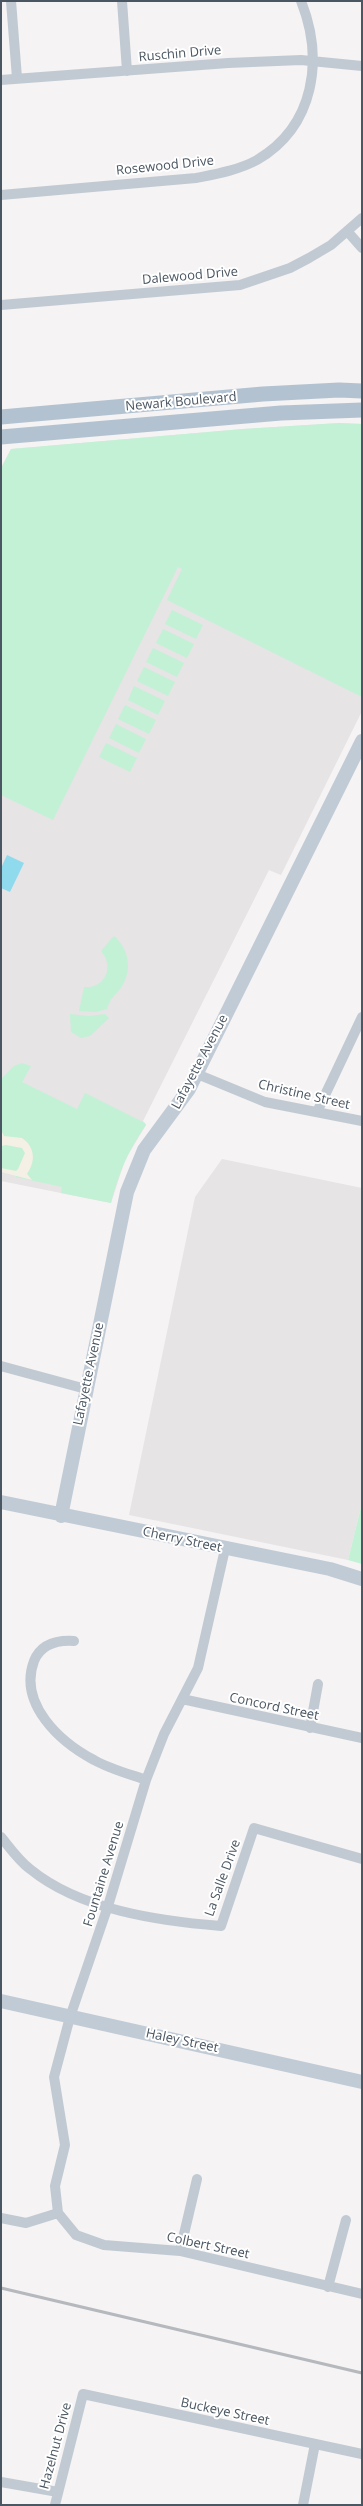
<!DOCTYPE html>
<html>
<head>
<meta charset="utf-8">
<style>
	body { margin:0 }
	#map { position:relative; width:363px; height:2506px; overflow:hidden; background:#f5f3f3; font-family:"Open Sans",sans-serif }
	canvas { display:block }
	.frame { position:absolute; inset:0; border:2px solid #4a5661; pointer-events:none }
</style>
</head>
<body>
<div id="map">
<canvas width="363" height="2506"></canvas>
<div class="frame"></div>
</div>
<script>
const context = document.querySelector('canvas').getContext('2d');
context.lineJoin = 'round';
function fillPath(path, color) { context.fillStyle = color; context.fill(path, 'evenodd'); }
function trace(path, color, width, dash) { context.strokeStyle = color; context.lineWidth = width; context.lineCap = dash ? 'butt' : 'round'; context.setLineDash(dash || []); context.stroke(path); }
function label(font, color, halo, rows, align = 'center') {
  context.font = font + ' "Open Sans",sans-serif'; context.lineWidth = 4; context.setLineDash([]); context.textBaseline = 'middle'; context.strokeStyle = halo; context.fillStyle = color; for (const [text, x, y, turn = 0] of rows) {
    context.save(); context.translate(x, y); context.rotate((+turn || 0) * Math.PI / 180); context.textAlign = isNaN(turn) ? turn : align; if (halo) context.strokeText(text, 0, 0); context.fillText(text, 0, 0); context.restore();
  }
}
const education = new Path2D(`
	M339 423 362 424V711L281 875 269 870 143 1121 146 1125 125 1160 111 1203 1 1181V468L11 449 243 429Z
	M222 1159 362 1188V1503L348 1560 129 1515 195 1197Z`);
const green = new Path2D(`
	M339 423 362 424V697L167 600 182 569 178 567 53 820 1 795V468L11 449 243 429Z
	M172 610 203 625 196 639 165 624Z
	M163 629 194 644 187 658 156 643Z
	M153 648 184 663 177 677 146 662Z
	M144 667 175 682 168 696 137 681Z
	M134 686 165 701 158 715 128 700Z
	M125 705 156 720 149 734 118 719Z
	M116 724 146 739 139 753 109 738Z
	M106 743 137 758 130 772 99 757Z
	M114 936C128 948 133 969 122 986 117 994 109 999 107 1009L96 1012 79 1011 84 987C105 989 115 967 101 951Z
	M70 1014 89 1016 105 1014 109 1018 90 1036 81 1038 71 1032Z
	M22 1063 31 1066 22 1082 77 1109 85 1093 145 1123 146 1125C129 1149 118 1174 111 1203L61 1193 62 1187 16 1177V1175L1 1172V1079L14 1066Z
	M362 1503V1564L348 1560Z`);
const sand = new Path2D(`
	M1 1130 4 1136 22 1138C35 1147 36 1161 27 1174L32 1180 1 1172V1168L16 1171 18 1169 25 1153 22 1148 6 1145 1 1146Z`);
const water = new Path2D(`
	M7 855 24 863 10 892 1 888V868Z`);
const street = new Path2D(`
	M11 1 17 78
	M122 1 127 71
	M1 80 228 63 301 60 362 66
	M1 195 196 178C216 174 239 170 257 160 315 126 324 59 301 1
	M347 231 362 248
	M1 305 240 285 290 268 309 258 331 245 362 218
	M197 1074 265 1102 362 1121
	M317 1112 362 1017
	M1 1366 86 1389
	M74 1641C57 1640 41 1644 34 1661 18 1704 60 1742 94 1760 110 1769 129 1774 146 1780
	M182 1699 362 1738
	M310 1728 318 1684
	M1 1837C10 1848 19 1861 30 1869 80 1910 159 1921 221 1926L254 1828 362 1859
	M58 2213 55 2186 65 2145 54 2077 70 2017 108 1906 146 1780 164 1734 198 1668 225 1549
	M58 2213 76 2235 104 2245 180 2251 362 2294
	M1 2218 26 2223 58 2213
	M180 2251 197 2179
	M328 2287 346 2220
	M1 2482 58 2492
	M55 2505 83 2394 362 2454
	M303 2505 315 2444`);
const secondary = new Path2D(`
	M1 1502 330 1569 362 1579
	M61 1516 127 1192 144 1150 189 1089 362 741
	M1 2001 362 2082`);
const primary = new Path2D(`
	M1 417 263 394 339 390 362 391
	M1 437 281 413 362 410`);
const rail = new Path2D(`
	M1 2288 362 2373`);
const streetNames = [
	["Ruschin Drive",180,54,-5],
	["Rosewood Drive",165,166,-6],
	["Dalewood Drive",190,276,-5],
	["Newark Boulevard",181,402,-5],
	["Lafayette Avenue",200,1062,-62],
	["Christine Street",304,1095,13],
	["Lafayette Avenue",89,1374,-78],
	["Cherry Street",182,1540,12],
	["Concord Street",274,1707,12],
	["Fountaine Avenue",104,1874,-73],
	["La Salle Drive",223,1878,-70],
	["Haley Street",182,2041,12],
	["Colbert Street",208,2246,12],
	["Buckeye Street",225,2412,12],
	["Hazelnut Drive",56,2446,-75]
];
fillPath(education, '#e6e4e5');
fillPath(green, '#c3f1d5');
fillPath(sand, '#f5f0e5');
fillPath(water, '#90daee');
trace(street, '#c1cad2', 10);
trace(secondary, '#c1cbd6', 14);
trace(primary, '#b3c2d1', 15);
trace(rail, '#b5b8bd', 3);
label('13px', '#4a5661', '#fff', streetNames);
</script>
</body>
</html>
